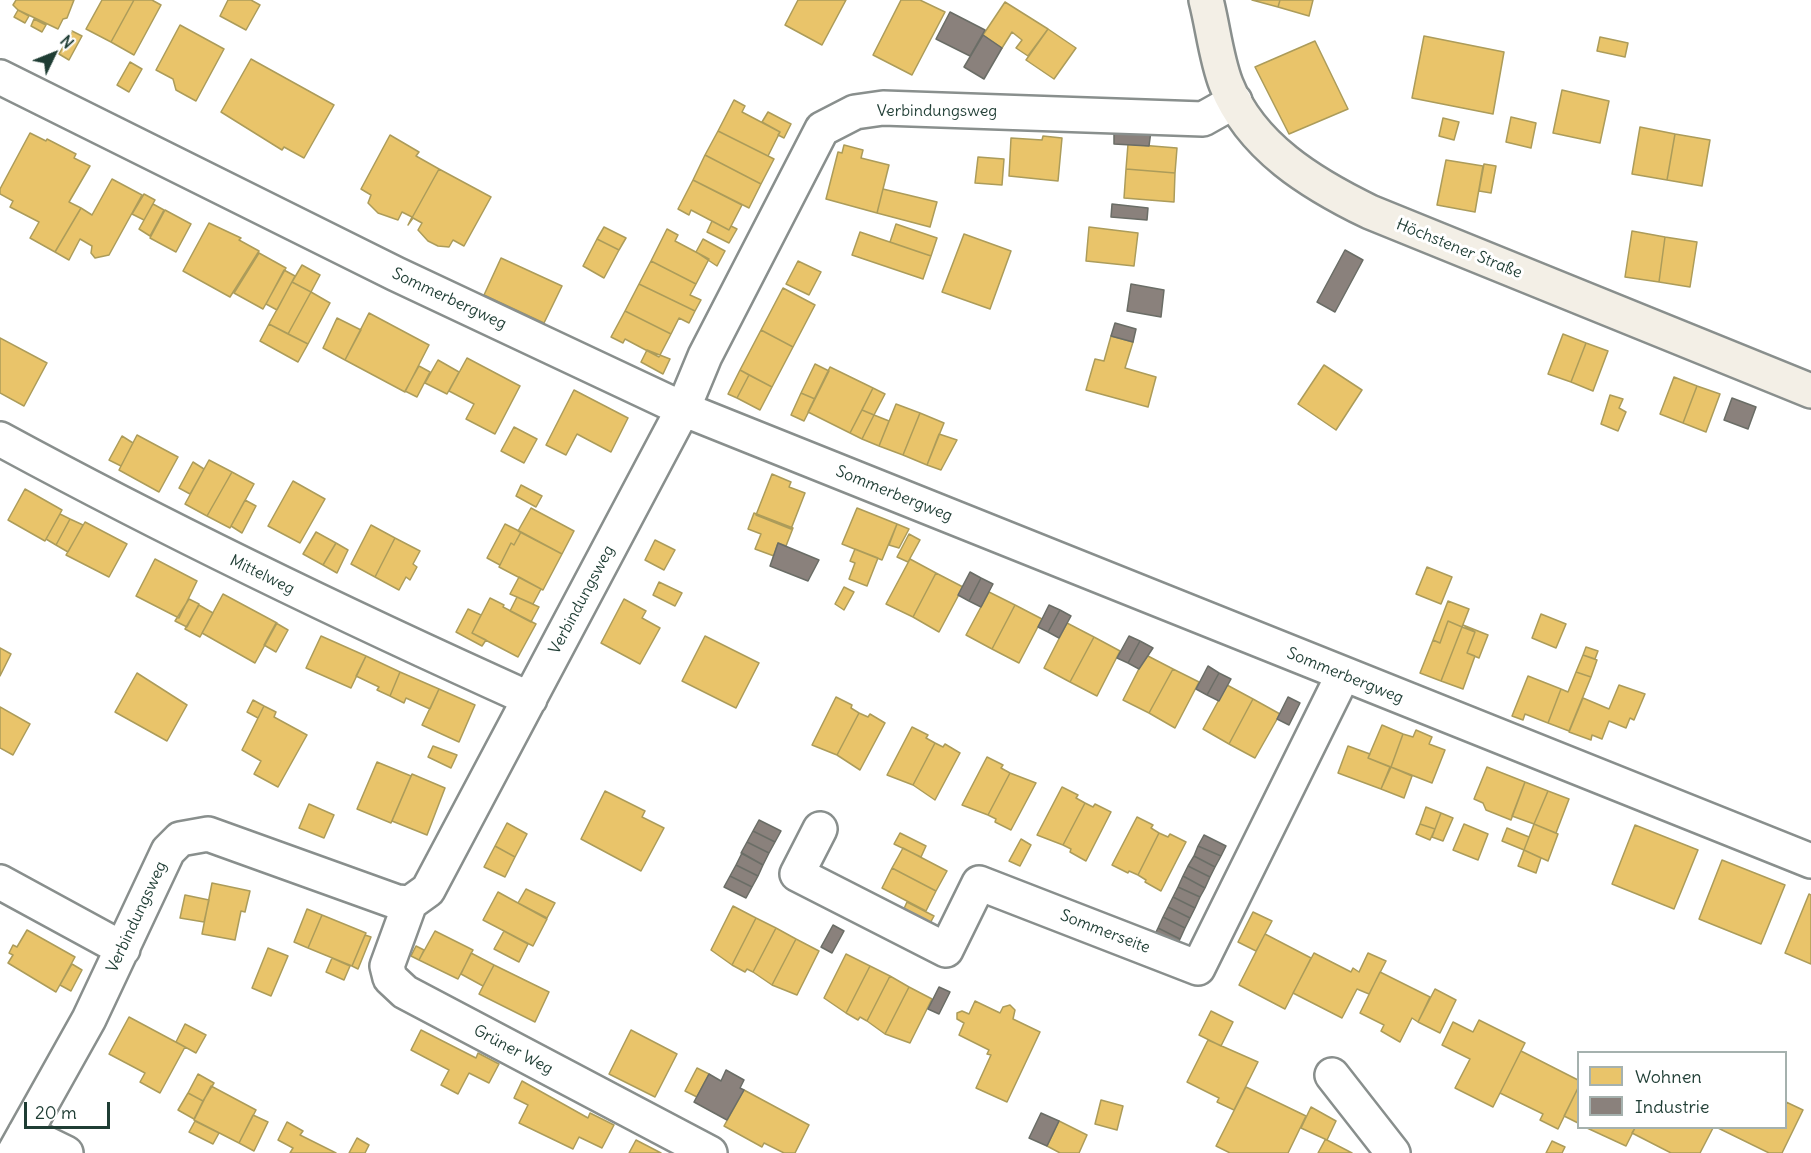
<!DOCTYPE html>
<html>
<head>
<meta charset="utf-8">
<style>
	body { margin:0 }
	#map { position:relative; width:1811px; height:1153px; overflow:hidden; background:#fff; font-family:Delius,sans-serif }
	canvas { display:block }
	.legend { position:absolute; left:1577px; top:1051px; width:210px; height:78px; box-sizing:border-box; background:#fff; border:2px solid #a5b1ae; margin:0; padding:8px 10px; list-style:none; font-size:18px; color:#1f3d34 }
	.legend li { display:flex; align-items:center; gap:12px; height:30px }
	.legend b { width:30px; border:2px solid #a5b1ae }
	.north { position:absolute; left:24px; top:24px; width:60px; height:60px; -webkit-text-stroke:4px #fff; paint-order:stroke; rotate:47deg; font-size:16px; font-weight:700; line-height:24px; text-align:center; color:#1f3d34 }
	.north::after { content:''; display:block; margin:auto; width:21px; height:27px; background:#1f3d34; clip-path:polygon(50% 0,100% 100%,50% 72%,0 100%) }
	.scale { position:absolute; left:24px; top:1102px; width:86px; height:27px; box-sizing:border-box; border:3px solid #1f3d34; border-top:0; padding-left:8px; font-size:18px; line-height:21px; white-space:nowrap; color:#1f3d34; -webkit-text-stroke:4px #fff; paint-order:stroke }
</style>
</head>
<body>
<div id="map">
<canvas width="1811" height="1153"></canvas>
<ul class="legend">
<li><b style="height:16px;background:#e9c46a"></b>Wohnen</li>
<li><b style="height:16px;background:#8a817c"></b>Industrie</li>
</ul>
<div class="north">N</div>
<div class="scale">20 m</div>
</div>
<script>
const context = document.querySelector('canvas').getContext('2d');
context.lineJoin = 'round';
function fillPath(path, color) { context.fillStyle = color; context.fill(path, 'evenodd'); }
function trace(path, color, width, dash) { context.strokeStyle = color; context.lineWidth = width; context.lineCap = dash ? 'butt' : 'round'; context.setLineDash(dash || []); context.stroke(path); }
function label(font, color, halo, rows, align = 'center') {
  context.font = font + ' Delius,sans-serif'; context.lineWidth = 6; context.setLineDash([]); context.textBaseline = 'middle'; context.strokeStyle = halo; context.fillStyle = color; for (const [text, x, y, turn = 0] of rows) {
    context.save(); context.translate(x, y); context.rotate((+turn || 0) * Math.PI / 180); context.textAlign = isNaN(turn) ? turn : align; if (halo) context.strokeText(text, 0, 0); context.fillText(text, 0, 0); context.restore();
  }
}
const homes = new Path2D(`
	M16 0H74L67 18 63 19 58 29 18 10 13 5Z
	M102 0H134L111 42 86 29Z
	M134 0H152L161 5 134 55 111 42Z
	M228 0H251L260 5 246 30 220 16Z
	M798 0H846L822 45 785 25Z
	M901 0H920L945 12 912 75 873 55Z
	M1252 0H1280L1278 7Z
	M1280 0H1313L1309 16 1278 7Z
	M1005 2 1048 29 1028 56 1016 48 1022 40 1012 32 1002 48 983 35Z
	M18 10 29 16 25 23 14 17Z
	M34 19 46 25 42 32 31 26Z
	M180 25 224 49 196 101 176 90 173 79 156 70Z
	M1048 29 1076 48 1054 79 1026 60Z
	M72 31 82 36 69 60 59 54Z
	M1424 36 1504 52 1493 114 1412 98Z
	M1600 37 1628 43 1625 57 1597 51Z
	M1315 41 1348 109 1289 134 1255 67Z
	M251 59 334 105 304 158 284 147 282 150 221 112Z
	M130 62 142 69 129 92 117 85Z
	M1562 90 1609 101 1600 143 1553 133Z
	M734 100 745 106 742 112 780 132 768 156 718 131Z
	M768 112 791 124 784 138 778 135 780 132 762 122Z
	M1511 117 1536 123 1531 148 1506 142Z
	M1443 118 1459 122 1454 140 1439 136Z
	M1640 127 1675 134 1667 180 1632 174Z
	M718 131 774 159 761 184 705 155Z
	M30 133 46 141 47 139 76 154 74 158 90 166 69 202 81 208 55 252 30 238 39 222 10 207 13 201 0 194V189Z
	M1675 134 1710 140 1702 186 1667 180Z
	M390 135 419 152 416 156 439 169 408 225 412 217 402 212 398 220 378 213 368 203 371 195 361 189Z
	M1043 136 1062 138 1058 181 1009 176 1011 138 1042 140Z
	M1128 144 1177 148 1175 173 1126 169Z
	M844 145 863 150 861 158 889 165 877 213 826 199 838 152 842 153Z
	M705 155 761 184 749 208 693 180Z
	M978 157 1004 159 1002 185 975 183Z
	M1446 160 1483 166 1475 212 1437 205Z
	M1484 164 1496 166 1491 193 1479 191Z
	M439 169 491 197 464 246 453 240 449 247 438 246 428 241 418 230 422 223 413 218 408 225Z
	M1126 169 1175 173 1174 202 1124 198Z
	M112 179 142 195 109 255 95 258 91 253 92 246 80 239 69 260 55 252 81 208 92 215Z
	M693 180 742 205 729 230 691 210 689 215 678 209Z
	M883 189 937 202 930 227 877 213Z
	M144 194 155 200 144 220 132 214Z
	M153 204 164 210 150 236 139 229Z
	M165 210 191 224 176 252 150 238Z
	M712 221 729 230 731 226 737 229 729 243 707 232Z
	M209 223 241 238 239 240 259 251 230 297 183 271Z
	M896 224 937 238 931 256 890 242Z
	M604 227 626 238 619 250 597 239Z
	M1089 227 1138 233 1134 266 1086 261Z
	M667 229 678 235 675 241 709 259 696 284 651 261Z
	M1632 231 1665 237 1659 282 1625 277Z
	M860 232 931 256 923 279 852 255Z
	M964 234 1011 251 990 309 942 292Z
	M1665 237 1697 242 1690 287 1659 282Z
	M597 239 619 250 604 278 583 266Z
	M703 239 725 251 717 266 696 252Z
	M259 253 286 268 263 309 234 293Z
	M501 258 562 286 544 323 484 295Z
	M651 261 696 284 690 295 701 300 695 311 639 284Z
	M798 261 821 272 809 295 786 284Z
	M302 265 320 275 311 292 292 282Z
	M284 270 295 276 277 310 266 304Z
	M292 282 311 292 288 334 269 324Z
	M639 284 695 311 689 323 679 318 671 334 625 311Z
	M783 288 815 305 793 347 761 330Z
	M311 292 330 303 308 344 288 334Z
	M625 311 671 334 659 357 625 339 623 343 611 337Z
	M369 313 429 345 405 392 345 360Z
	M337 318 361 330 345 360 323 348Z
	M269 324 308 344 298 362 260 341Z
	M761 330 793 347 772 387 740 370Z
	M1563 334 1586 343 1571 382 1548 374Z
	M1111 336 1133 342 1125 368 1156 377 1148 407 1086 390 1095 359 1104 361Z
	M0 338 47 363 24 406 0 393Z
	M1586 343 1608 351 1593 391 1571 382Z
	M647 350 670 359 663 374 641 362Z
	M467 358 520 386 495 434 466 419 474 404 449 391Z
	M438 360 459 372 447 394 425 383Z
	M815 364 829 371 815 399 801 393Z
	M1324 365 1362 390 1336 430 1298 404Z
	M419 366 430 372 417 397 405 391Z
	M830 367 873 388 850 433 808 412Z
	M740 370 749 375 737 398 728 394Z
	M749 375 772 387 760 410 737 398Z
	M1674 377 1697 386 1683 423 1660 414Z
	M1697 386 1720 394 1706 432 1683 423Z
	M873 388 885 394 874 415 862 410Z
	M574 390 628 418 611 452 577 434 566 455 546 445Z
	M801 393 815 399 804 421 791 415Z
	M1610 395 1623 399 1619 408 1626 412 1618 431 1601 424Z
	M896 404 920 413 903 455 879 446Z
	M862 410 874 415 862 439 850 433Z
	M920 413 944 423 927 465 903 455Z
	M874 415 889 421 879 446 862 439Z
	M514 427 537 439 524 463 501 451Z
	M939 434 957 440 941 470 927 465Z
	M137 435 178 457 159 492 119 470Z
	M122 436 133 443 121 466 109 460Z
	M209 460 232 472 207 516 185 504Z
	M193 462 204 469 190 494 179 488Z
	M232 472 254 484 230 528 207 516Z
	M772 474 791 482 789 487 805 493 791 529 756 515Z
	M293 481 325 499 300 543 268 526Z
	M521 485 542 496 536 507 516 496Z
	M25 489 62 510 45 541 8 520Z
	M245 500 256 506 242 533 231 526Z
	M531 508 574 531 562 554 518 531Z
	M857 508 897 524 882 560 842 544Z
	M754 513 793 528 786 546 778 543 774 556 755 549 761 534 748 529Z
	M60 514 70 519 56 545 46 539Z
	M70 519 83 525 68 552 56 545Z
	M85 522 127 544 109 577 66 555Z
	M505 524 521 532 514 545 511 543 500 565 487 558Z
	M897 524 909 529 899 548 889 545Z
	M371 525 395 538 375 577 351 564Z
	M316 532 336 543 323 565 303 554Z
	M521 532 562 554 543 590 499 567 511 543 514 545Z
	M909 534 920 540 908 562 897 557Z
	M395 538 420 551 413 564 417 567 410 580 406 577 399 590 375 577Z
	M655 540 675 550 664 570 645 560Z
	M336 543 348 550 337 573 323 565Z
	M855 549 878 558 867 586 849 579 855 563 850 561Z
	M155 559 197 581 179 618 136 596Z
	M910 559 936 573 913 617 886 604Z
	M1427 567 1452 577 1441 604 1416 594Z
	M936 573 963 587 939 632 913 617Z
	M519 577 541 589 533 604 510 594Z
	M659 582 682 593 675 606 653 595Z
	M844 587 854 592 844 610 835 604Z
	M989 592 1015 605 992 649 966 635Z
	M223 594 277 623 255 663 202 633Z
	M517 597 539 607 531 622 510 611Z
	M490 598 504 605 503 607 536 624 518 657 472 633Z
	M189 599 199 604 187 627 175 621Z
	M624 599 646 611 642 618 660 628 640 664 601 643Z
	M1448 601 1469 609 1462 627 1448 621 1440 643 1433 640Z
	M199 605 213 613 200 637 185 629Z
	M1015 605 1042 619 1019 663 992 649Z
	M468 609 481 615 472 633 486 640 482 646 456 632Z
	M1541 614 1566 624 1556 648 1532 638Z
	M1448 621 1462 627 1441 681 1420 673 1433 640 1440 643Z
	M276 623 288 630 276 652 264 645Z
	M1067 623 1094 637 1070 682 1044 668Z
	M1463 625 1488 635 1479 658 1467 653 1475 632Z
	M1462 627 1475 632 1467 653 1475 656 1463 689 1441 681Z
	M321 636 366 656 351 688 306 668Z
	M705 636 759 663 736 708 682 681Z
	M1094 637 1120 651 1097 696 1070 682Z
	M1586 647 1598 651 1595 659 1583 655Z
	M0 648 11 654 0 676Z
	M1146 655 1173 669 1149 713 1123 700Z
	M1583 655 1597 660 1591 677 1576 672Z
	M366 656 400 672 390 696 377 690 379 687 356 676Z
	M1173 669 1199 682 1175 728 1149 713Z
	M400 672 439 689 430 709 406 698 404 703 390 696Z
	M1576 672 1591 677 1569 731 1548 723 1561 689 1568 692Z
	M137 673 187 705 167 741 115 712Z
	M1528 676 1561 689 1548 723 1525 714 1523 720 1512 716Z
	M1227 685 1253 699 1229 744 1203 729Z
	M1619 685 1645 694 1634 720 1630 718 1626 728 1609 721 1602 739 1592 735 1591 740 1569 732 1583 698 1609 709Z
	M439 689 475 705 459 742 422 725Z
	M836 697 852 705 851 708 859 713 837 755 812 745Z
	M1253 699 1280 714 1255 758 1229 744Z
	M253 700 264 706 258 718 247 712Z
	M264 706 276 712 274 717 307 735 278 787 254 774 261 761 242 750Z
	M0 707 30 724 13 755 0 748Z
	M859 713 868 717 870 714 885 723 860 770 837 755Z
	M1382 725 1403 734 1391 767 1368 758Z
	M912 727 928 735 926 738 935 743 913 785 887 775Z
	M1416 730 1432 737 1429 744 1445 750 1432 783 1391 767 1403 734 1413 737Z
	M935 743 943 747 945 744 960 753 935 800 913 785Z
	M433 746 457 755 451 768 428 757Z
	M1348 746 1370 754 1368 758 1390 767 1381 789 1338 773Z
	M987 757 1003 765 1001 768 1010 773 988 815 962 805Z
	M377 762 411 776 391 823 357 809Z
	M1391 767 1412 776 1404 798 1381 789Z
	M1487 767 1525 782 1511 820 1486 810 1483 803 1474 799Z
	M1010 773 1036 783 1011 830 995 822 996 819 988 815Z
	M412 774 445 788 427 835 392 821Z
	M1525 782 1548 791 1534 824 1512 816Z
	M1062 787 1078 795 1076 798 1085 803 1063 845 1037 835Z
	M605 791 645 811 642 817 664 828 641 871 581 839Z
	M1548 791 1569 799 1556 833 1534 824Z
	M1085 803 1093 807 1095 804 1111 812 1086 861 1070 852 1071 849 1063 845Z
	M309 804 334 815 324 838 299 828Z
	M1426 807 1441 813 1435 829 1420 824Z
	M1441 813 1453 818 1443 841 1432 837Z
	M1137 817 1153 825 1151 828 1159 833 1138 875 1129 871 1128 873 1112 865Z
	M507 823 527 834 515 857 495 846Z
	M1420 824 1435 829 1430 840 1416 834Z
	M1464 824 1488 834 1478 860 1453 850Z
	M1534 824 1558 834 1548 861 1524 850Z
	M1635 825 1698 850 1674 909 1612 884Z
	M1507 828 1529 837 1524 850 1502 841Z
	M900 833 926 846 921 857 894 844Z
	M1159 833 1168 837 1170 834 1186 842 1161 891 1145 882 1146 880 1138 875Z
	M1021 839 1031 845 1020 866 1009 861Z
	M495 846 515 857 505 877 484 867Z
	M903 848 947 871 936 891 892 868Z
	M1524 850 1541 858 1536 873 1518 866Z
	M1722 860 1785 885 1761 944 1699 919Z
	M892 868 936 891 926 911 882 888Z
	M212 883 250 891 245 912 241 911 235 940 202 934Z
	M526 889 555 903 547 918 518 903Z
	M498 892 547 919 533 946 483 920Z
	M1809 894 1811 895V964L1785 953Z
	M185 895 209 900 204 922 180 918Z
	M907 902 934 916 928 927 902 913Z
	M733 906 756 918 732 965 711 950Z
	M307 909 322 915 308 948 294 942Z
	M1253 912 1272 921 1256 951 1238 942Z
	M322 915 366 933 352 966 308 948Z
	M756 918 776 928 753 972 747 969 745 972 732 965Z
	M776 928 796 939 772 985 753 972Z
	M27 930 75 957 56 992 8 963 13 955 9 953 13 945 17 947Z
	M435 931 473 950 458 979 419 960Z
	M504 931 528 944 519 962 494 949Z
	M1265 934 1311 958 1285 1009 1239 985Z
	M365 935 371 937 358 969 352 966Z
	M796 939 819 951 797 995 772 985Z
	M416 946 424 950 419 960 411 956Z
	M268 948 288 956 271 996 252 988Z
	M471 953 494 965 483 986 461 974Z
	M1314 953 1351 972 1353 968 1359 972 1368 953 1386 961 1369 994 1357 989 1342 1018 1293 993Z
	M846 954 870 966 846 1013 824 998Z
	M332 958 350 966 344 980 326 972Z
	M72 964 82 970 71 991 60 985Z
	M494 965 549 992 535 1022 479 994Z
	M870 966 890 976 867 1021 860 1017 858 1020 846 1013Z
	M1380 972 1430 997 1418 1022 1412 1018 1400 1042 1381 1031 1384 1025 1360 1013Z
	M890 976 909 987 885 1034 867 1021Z
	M909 987 932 999 910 1043 885 1034Z
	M1435 989 1456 1000 1440 1033 1418 1022Z
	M975 1001 1000 1013 1003 1007 1010 1005 1015 1010 1013 1019 1040 1032 1007 1102 976 1088 991 1055 987 1054 989 1050 959 1035 964 1023 957 1019V1013L962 1011 969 1014Z
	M1211 1011 1233 1022 1221 1046 1199 1035Z
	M129 1017 185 1047 160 1093 140 1082 145 1073 109 1054Z
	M1479 1020 1525 1043 1493 1107 1455 1088 1470 1059 1442 1045 1453 1022 1473 1032Z
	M185 1024 206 1035 196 1053 176 1042Z
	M421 1030 476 1058 478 1053 499 1064 489 1083 469 1073 458 1094 441 1085 449 1070 411 1050Z
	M631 1030 677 1054 655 1097 609 1074Z
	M1208 1040 1258 1062 1234 1110 1217 1102 1219 1098 1187 1082Z
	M1521 1051 1578 1080V1088L1558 1129 1540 1120 1543 1114 1500 1093Z
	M697 1068 709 1074 697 1097 685 1091Z
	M198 1074 214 1083 203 1101 188 1093Z
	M522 1081 588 1118 590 1113 614 1125 602 1148 579 1137 573 1149 519 1123 528 1105 514 1098Z
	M211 1086 256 1110 239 1143 194 1120Z
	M1246 1087 1306 1116 1288 1153H1230L1216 1146Z
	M1578 1088V1123L1564 1116Z
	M744 1090 809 1125 795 1153H784L764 1143 762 1147 724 1126Z
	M188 1093 203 1101 194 1119 178 1110Z
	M1101 1100 1123 1106 1117 1130 1095 1124Z
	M1786 1102 1803 1110 1782 1153H1769L1718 1128H1786Z
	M1311 1107 1336 1121 1327 1140 1301 1128Z
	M253 1115 268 1122 254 1151 239 1143Z
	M195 1121 219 1133 213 1144 189 1132Z
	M1059 1121 1087 1135 1079 1153H1060L1047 1146Z
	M287 1122 303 1131 300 1135 336 1153H290L293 1148 278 1140Z
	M1587 1128H1635L1626 1146Z
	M1635 1128H1713L1700 1153H1671L1632 1133Z
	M357 1138 369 1145 365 1153H349Z
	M636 1140 661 1153H629Z
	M1325 1140H1327L1352 1153H1318Z
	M1552 1141 1565 1147 1562 1153H1546Z`);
const industry = new Path2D(`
	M950 12 985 30 970 56 936 39Z
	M983 35 1002 48 984 79 964 67Z
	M1114 129 1151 131 1149 146 1114 144Z
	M1112 204 1148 208 1147 220 1111 217Z
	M1345 250 1363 260 1335 312 1317 302Z
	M1131 284 1164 290 1161 317 1127 311Z
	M1115 323 1136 329 1133 342 1111 336Z
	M1732 398 1756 407 1748 429 1724 420Z
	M778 543 819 560 808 581 770 566Z
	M970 572 981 578 969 601 958 595Z
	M981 578 993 584 981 607 969 601Z
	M1049 605 1060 610 1048 632 1038 627Z
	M1060 610 1071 616 1059 638 1048 632Z
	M1129 636 1140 641 1128 663 1117 658Z
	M1140 641 1153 648 1139 669 1128 663Z
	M1208 666 1219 673 1207 695 1196 689Z
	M1219 673 1231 679 1219 701 1207 695Z
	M1288 697 1300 703 1289 725 1277 719Z
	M759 820 781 831 775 842 753 831Z
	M753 831 775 842 769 853 747 842Z
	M1204 835 1226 846 1221 856 1198 846Z
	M747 842 769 853 763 865 741 853Z
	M1198 846 1221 856 1215 867 1194 856Z
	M742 853 763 865 758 876 736 865Z
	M1194 856 1215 867 1210 877 1188 866Z
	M736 865 758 876 752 887 730 876Z
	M1188 866 1210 877 1205 888 1183 876Z
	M730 876 752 887 746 898 724 887Z
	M1183 876 1205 888 1200 897 1178 887Z
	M1178 887 1200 897 1195 908 1173 897Z
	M1173 897 1195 908 1190 918 1168 907Z
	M1168 907 1190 918 1185 928 1163 917Z
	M1163 917 1185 928 1180 939 1158 928Z
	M833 925 844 931 832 953 821 947Z
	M1158 928 1180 939 1175 949 1153 938Z
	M939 987 950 992 939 1014 928 1009Z
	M726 1070 744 1080 740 1088 744 1090 727 1120 694 1102 709 1074 721 1081Z
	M1041 1113 1059 1121 1047 1146 1029 1138Z`);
const minor = new Path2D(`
	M0 77 396 274 683 409 1811 861
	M0 439C173 533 350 618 530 699
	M820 829 797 874 946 950 979 883 1198 968 1343 675
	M0 882 123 949
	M410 903 387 966 390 978 405 992 710 1153
	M1332 1075 1393 1153
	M25 1133 66 1153
	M14 1153 89 1019 168 851 180 839 208 834 397 902 410 903 428 890 683 409 705 356 822 129 855 112 883 108 1203 119 1235 101`);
const major = new Path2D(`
	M1206 0C1213 27 1216 58 1226 84 1251 147 1312 184 1370 212L1811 391`);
const streetNames = [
	["Verbindungsweg",937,111],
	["Höchstener Straße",1459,249,22],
	["Sommerbergweg",449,299,25],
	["Sommerbergweg",894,494,22],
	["Mittelweg",262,575,26],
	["Verbindungsweg",582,600,-62],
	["Sommerbergweg",1345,676,22],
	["Verbindungsweg",137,917,-65],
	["Sommerseite",1105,932,21],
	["Grüner Weg",513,1050,28]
];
fillPath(homes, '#e9c46a');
trace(homes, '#ac9c5a', 1.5);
fillPath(industry, '#8a817c');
trace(industry, '#6a6d66', 1.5);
trace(minor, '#898f8d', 38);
trace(major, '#898f8d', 38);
trace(minor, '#fff', 33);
trace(major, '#f3efe6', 33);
label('16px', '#1f3d34', '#fff', streetNames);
</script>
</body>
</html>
